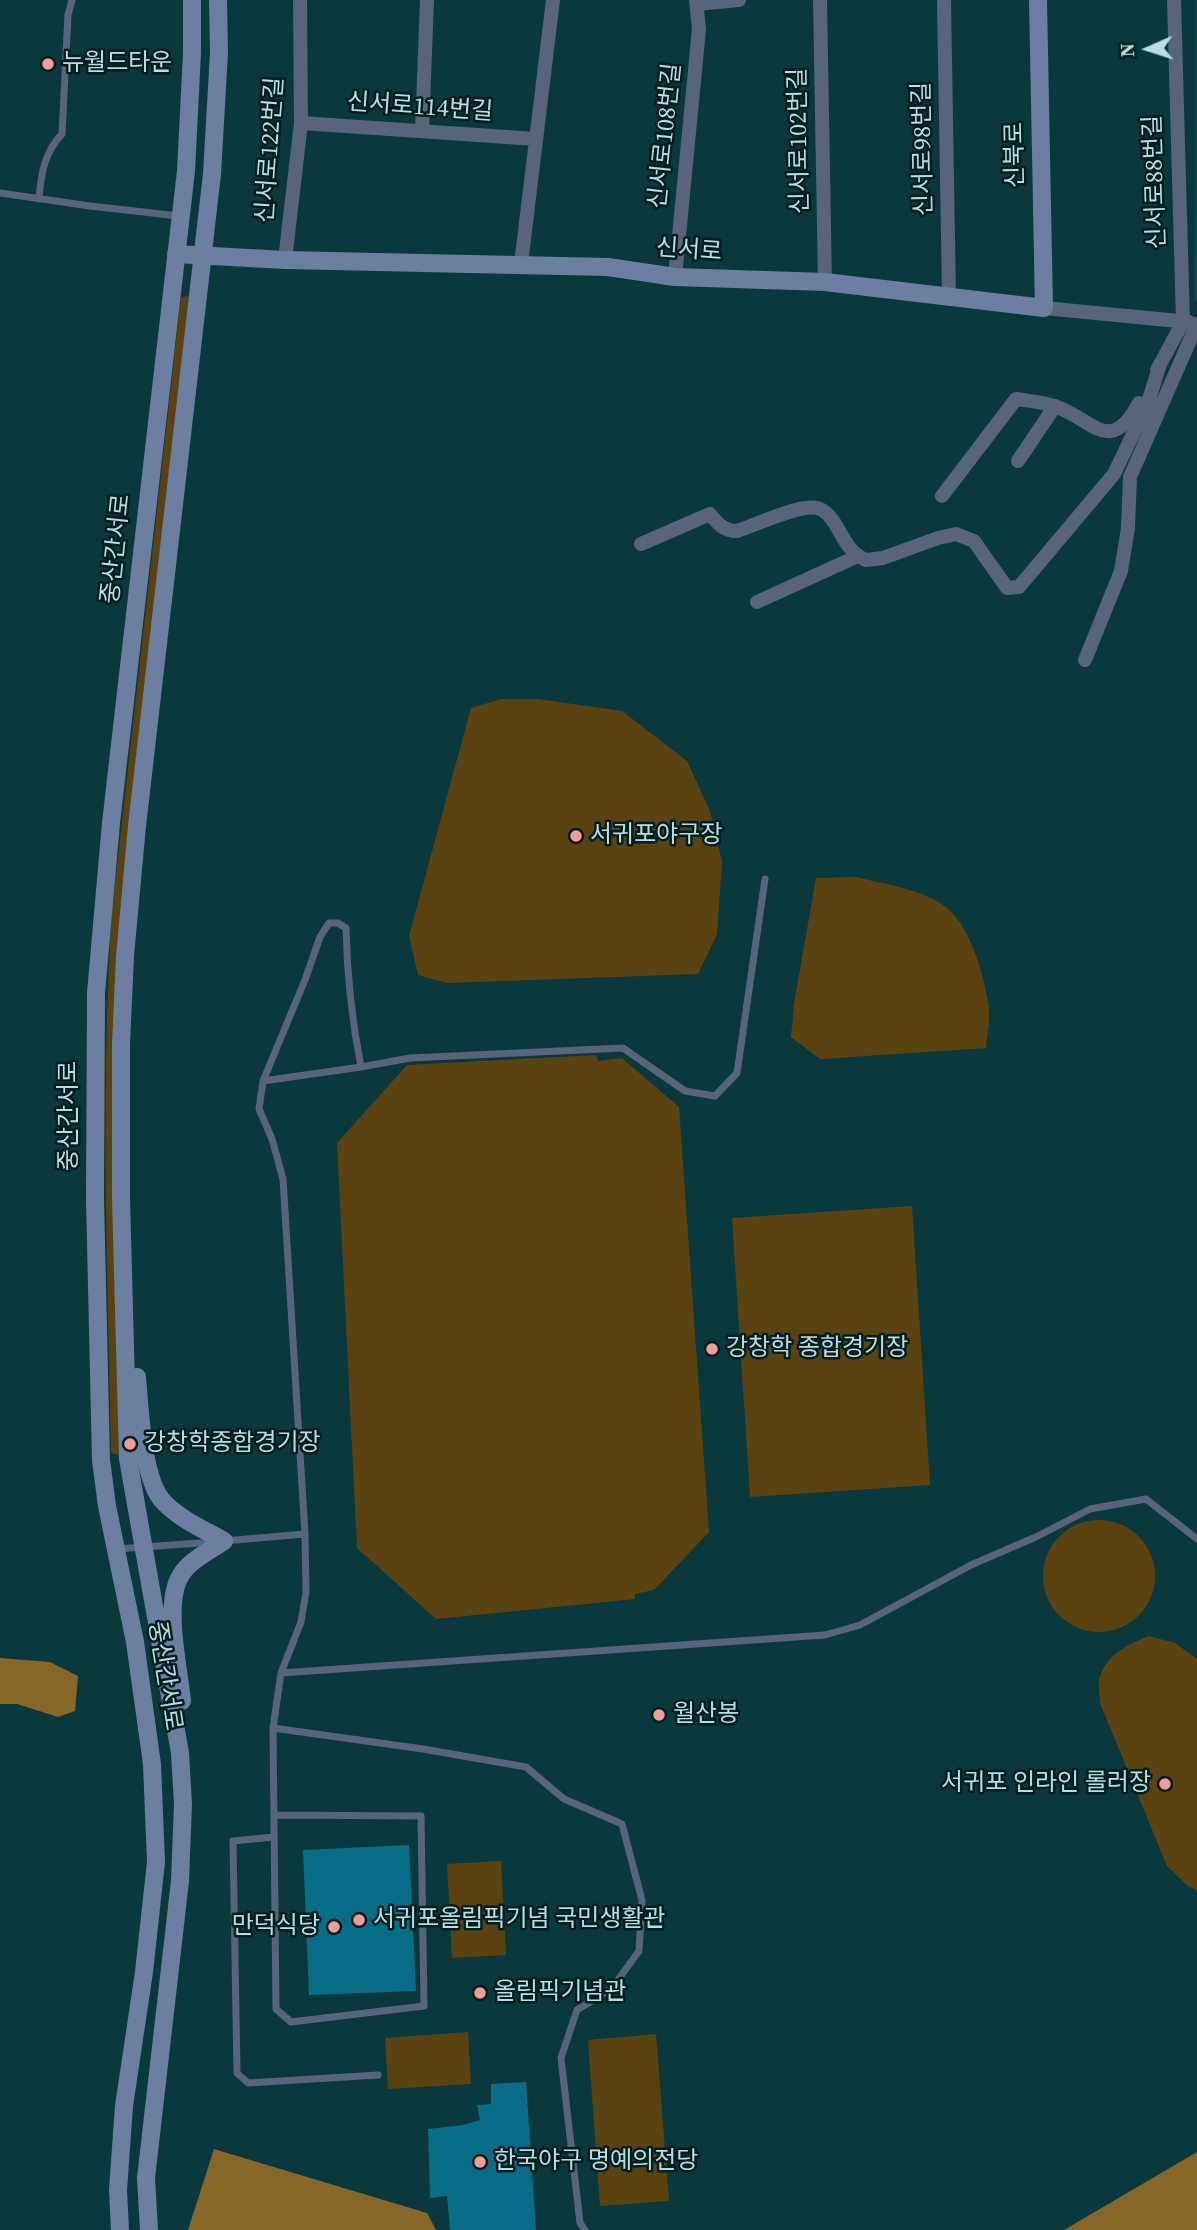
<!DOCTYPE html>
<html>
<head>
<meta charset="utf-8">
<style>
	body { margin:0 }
	#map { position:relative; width:1197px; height:2230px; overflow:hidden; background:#09393d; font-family:"Source Serif 4",serif }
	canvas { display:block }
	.north { position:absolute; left:1113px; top:14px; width:70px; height:70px; -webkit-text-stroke:5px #041e20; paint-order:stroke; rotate:267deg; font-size:19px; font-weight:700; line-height:28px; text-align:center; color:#b7dee1 }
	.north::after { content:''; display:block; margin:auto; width:24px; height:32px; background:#b7dee1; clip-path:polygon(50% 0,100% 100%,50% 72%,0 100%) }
</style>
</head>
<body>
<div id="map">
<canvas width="1197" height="2230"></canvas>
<div class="north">N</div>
</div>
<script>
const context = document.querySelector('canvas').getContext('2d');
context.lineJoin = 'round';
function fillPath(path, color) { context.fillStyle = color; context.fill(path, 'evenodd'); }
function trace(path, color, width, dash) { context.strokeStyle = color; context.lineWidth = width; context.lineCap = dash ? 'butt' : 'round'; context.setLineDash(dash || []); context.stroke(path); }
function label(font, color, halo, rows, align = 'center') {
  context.font = font + ' "Source Serif 4","Noto Sans KR",serif'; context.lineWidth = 5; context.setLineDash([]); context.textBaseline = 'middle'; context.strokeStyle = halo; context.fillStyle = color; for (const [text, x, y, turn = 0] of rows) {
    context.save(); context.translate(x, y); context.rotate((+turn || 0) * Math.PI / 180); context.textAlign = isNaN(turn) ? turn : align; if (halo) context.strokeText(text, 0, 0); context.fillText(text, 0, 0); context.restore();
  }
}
const built = new Path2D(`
	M1195 0H1197V301H1194Z`);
const green = new Path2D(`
	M189 296 120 911 112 1075 119 1455 111 1453C108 1272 100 1091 112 911L181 297Z
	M501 699H538L622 711 687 761 710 811 722 862 717 934 698 974 447 983 418 975 409 936 471 708Z
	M856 877C884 884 915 888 940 903 970 920 985 977 989 1009 990 1021 987 1035 986 1048L820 1059 791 1037 794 1004 816 878Z
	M596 1055 598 1061 622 1058 679 1107 709 1532 654 1590 635 1594V1599L436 1619 357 1548 337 1143 407 1065Z
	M912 1206 930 1485 750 1497 732 1218Z
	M1043 1576a56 56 0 1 1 112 0a56 56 0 1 1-112 0Z
	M1149 1636 1175 1643 1197 1659V1890L1188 1886 1167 1866 1100 1703C1100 1696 1098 1686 1099 1680 1105 1655 1128 1644 1149 1636Z
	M501 1861 506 1955 452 1958 447 1864Z
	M468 2032 471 2084 388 2089 385 2038Z
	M656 2034 669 2201 600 2206 588 2040Z`);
const forest = new Path2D(`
	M0 1658 50 1662 78 1676 75 1711 58 1717 17 1704H0Z
	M214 2149 427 2213 436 2230H188Z
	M1197 2152V2230H1064Z`);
const building = new Path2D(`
	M409 1845 416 1991 309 1995 303 1850Z
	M526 2082 536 2230H450L447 2196 430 2198 428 2129 463 2125 480 2120 477 2105 491 2104V2084Z`);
const lane = new Path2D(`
	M0 193 90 206 179 216
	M39 199C41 174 44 153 62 134L68 15 72 0
	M263 1081 361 1067
	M305 1534 283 1179 272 1139 259 1109 263 1081 305 980 320 937 329 923H338L346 928C347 975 352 1021 361 1067L410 1058 623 1048 685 1091 715 1096 737 1073 765 879
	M224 1541 305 1534 306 1592 301 1622 281 1673 273 1728 276 2009 291 2022 424 2006 421 1816 274 1815
	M116 1549 213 1542
	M281 1673 825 1635 860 1625 971 1565 1038 1536 1090 1509 1146 1499 1197 1539
	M273 1728 423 1749 526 1767 564 1799 622 1824 642 1900 639 1951 612 1988 577 2010 561 2058 580 2223 585 2230
	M274 1837 233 1841 237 2073 248 2083 378 2075`);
const street = new Path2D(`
	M820 0 825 282
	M944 0 949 297
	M697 4 739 0
	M301 123 536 139
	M422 131 427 0
	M285 260 301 123 300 0
	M521 264 553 0
	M675 277 699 29 696 0
	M1044 308 1189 322
	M1157 370 1183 322 1174 0
	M1018 461 1055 406
	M942 496 1016 399C1029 401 1043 402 1054 406 1093 418 1109 458 1139 403
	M641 544 710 514C718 524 724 531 737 531 756 525 799 504 817 508 826 510 833 520 837 527 845 541 850 553 866 560L883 558 938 538 956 534 974 541 1007 588 1019 587 1114 474 1148 403 1160 364
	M757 602 858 556
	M1085 660 1121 571 1128 528 1130 477 1197 324`);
const secondary = new Path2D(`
	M176 254 285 260 608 267 675 277 825 282 1044 308 1038 0
	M137 1377C140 1409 142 1474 161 1499 177 1518 203 1529 224 1541 211 1550 189 1561 181 1575 163 1602 179 1669 182 1701
	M120 2230 118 2190 124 2106 144 1972 156 1862 152 1764 135 1642 107 1506 101 1460 95 1199 96 993 111 823 186 171 192 53V0
	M149 2230 146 2178 180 1881 183 1804 180 1753 128 1459 121 1198V1044L125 956 137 826 212 174 219 53 218 0`);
const markers = [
	[48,64,7,"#f59b99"],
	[576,836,7,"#f59b99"],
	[712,1349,7,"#f59b99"],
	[130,1444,7,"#f59b99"],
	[659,1715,7,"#f59b99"],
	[1165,1784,7,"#f59b99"],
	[359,1920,7,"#f59b99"],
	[334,1927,7,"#f59b99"],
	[480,1993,7,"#f59b99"],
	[480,2162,7,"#f59b99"]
];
const poiNames = [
	["뉴월드타운",62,64],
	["서귀포야구장",590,836],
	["강창학 종합경기장",726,1349],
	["강창학종합경기장",144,1444],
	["월산봉",673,1715],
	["서귀포 인라인 롤러장",1151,1784,"right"],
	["서귀포올림픽기념 국민생활관",373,1920],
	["만덕식당",320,1927,"right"],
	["올림픽기념관",494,1993],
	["한국야구 명예의전당",494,2162]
];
const streetNames = [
	["신서로114번길",420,108,4],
	["신서로108번길",666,136,-84],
	["신서로102번길",800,141,-91],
	["신서로98번길",924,149,-91],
	["신서로122번길",271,150,-86],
	["신북로",1016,155,-91],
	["신서로88번길",1156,182,-92],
	["신서로",689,251,4],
	["중산간서로",117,549,-84],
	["중산간서로",70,1116,-90],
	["중산간서로",164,1676,81]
];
fillPath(built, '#0d4548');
fillPath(green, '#5b4311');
fillPath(forest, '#876728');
fillPath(building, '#086e87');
trace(lane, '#586479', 7);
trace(street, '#586479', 14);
trace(secondary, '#6c7fa0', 18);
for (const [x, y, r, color] of markers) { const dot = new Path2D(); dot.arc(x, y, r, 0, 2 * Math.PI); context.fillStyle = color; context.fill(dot); trace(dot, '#041e20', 2.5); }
label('24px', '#b7dee1', '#041e20', poiNames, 'left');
label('24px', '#b7dee1', '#041e20', streetNames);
</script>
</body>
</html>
